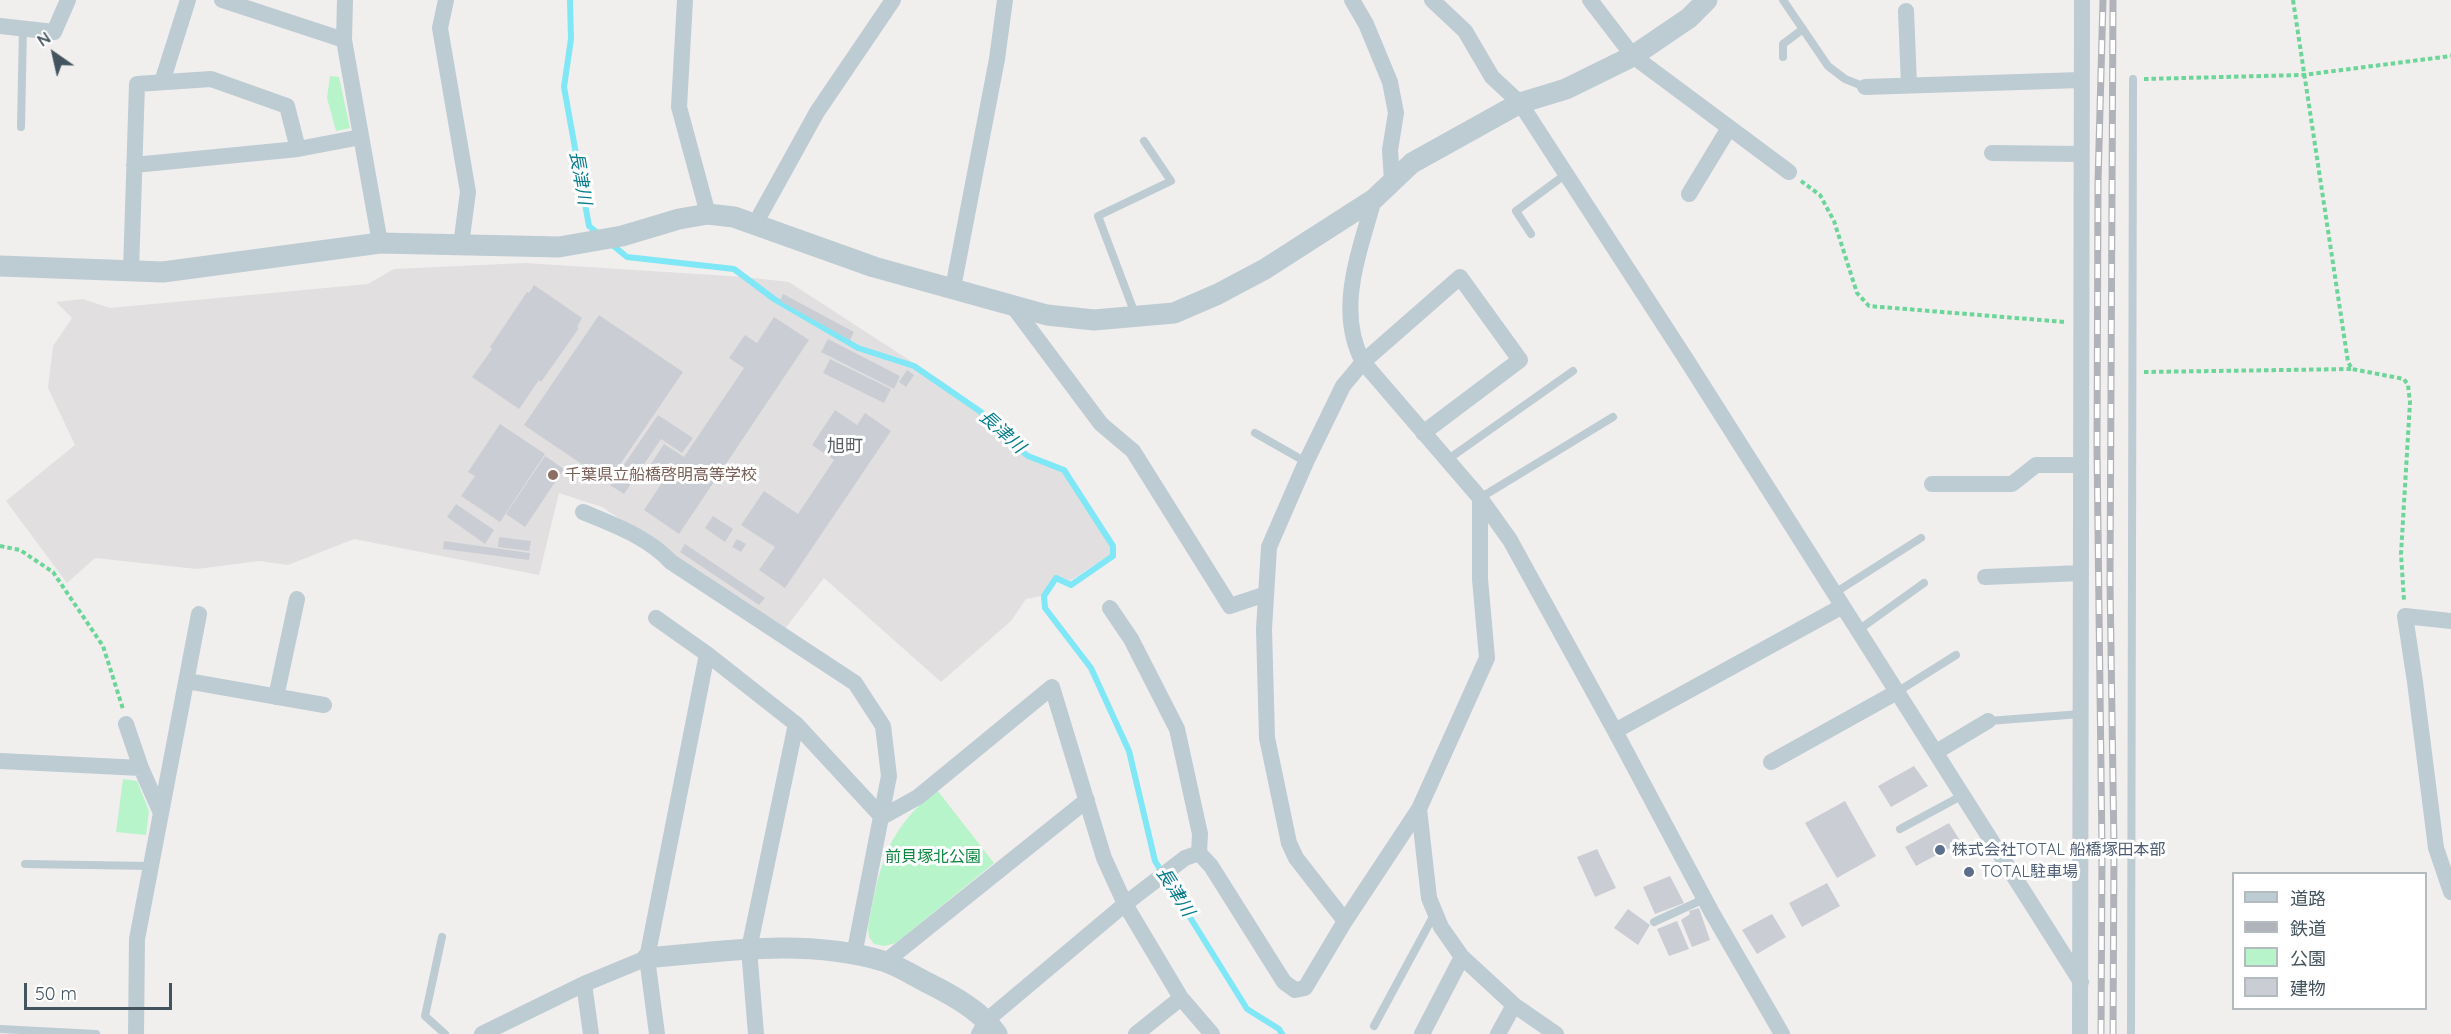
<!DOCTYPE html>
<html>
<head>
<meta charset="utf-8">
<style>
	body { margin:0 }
	#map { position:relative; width:2451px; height:1034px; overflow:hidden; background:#f1eeee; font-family:Quicksand,"Noto Sans JP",sans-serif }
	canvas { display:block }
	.legend { position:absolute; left:2232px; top:872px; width:195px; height:138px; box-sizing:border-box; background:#fff; border:2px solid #b4bbbf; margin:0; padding:8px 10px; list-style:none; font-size:18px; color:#44545e }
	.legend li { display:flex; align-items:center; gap:12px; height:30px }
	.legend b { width:30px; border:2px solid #b4bbbf }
	.north { position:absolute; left:24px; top:24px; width:60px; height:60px; -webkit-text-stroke:4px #fff; paint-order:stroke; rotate:326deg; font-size:16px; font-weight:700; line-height:24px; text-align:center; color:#44545e }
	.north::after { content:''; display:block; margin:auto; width:21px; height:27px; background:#44545e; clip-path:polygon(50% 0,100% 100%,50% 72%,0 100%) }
	.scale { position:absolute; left:24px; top:983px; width:148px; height:27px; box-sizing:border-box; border:3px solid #44545e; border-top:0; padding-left:8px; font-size:18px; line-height:21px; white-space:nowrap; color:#44545e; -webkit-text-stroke:4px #fff; paint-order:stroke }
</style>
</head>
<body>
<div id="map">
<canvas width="2451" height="1034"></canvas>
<ul class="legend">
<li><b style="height:8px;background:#bdcbd2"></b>道路</li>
<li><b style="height:8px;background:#b0b4ba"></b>鉄道</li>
<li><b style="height:16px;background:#b7f4ca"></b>公園</li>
<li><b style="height:16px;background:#caced4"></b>建物</li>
</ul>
<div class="north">N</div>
<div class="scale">50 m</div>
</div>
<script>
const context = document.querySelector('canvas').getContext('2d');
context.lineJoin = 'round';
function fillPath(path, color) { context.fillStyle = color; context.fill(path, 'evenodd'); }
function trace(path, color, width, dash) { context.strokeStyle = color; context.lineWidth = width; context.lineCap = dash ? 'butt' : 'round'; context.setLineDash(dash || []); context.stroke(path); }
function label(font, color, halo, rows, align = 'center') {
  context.font = font + ' Quicksand,"Noto Sans JP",sans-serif'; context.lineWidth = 6; context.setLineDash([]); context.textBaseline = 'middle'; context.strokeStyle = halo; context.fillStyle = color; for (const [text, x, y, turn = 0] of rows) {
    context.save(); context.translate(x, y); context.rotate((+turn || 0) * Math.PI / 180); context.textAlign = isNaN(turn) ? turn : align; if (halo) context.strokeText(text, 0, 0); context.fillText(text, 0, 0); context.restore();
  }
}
const education = new Path2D(`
	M525 263 744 277 789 282 946 384 993 420 1031 456 1069 471 1068 480 1111 547 1110 555 1071 580 1066 582 1055 576 1041 596 1026 599 1011 621 941 682 824 578 784 630 602 507 559 493 539 575 354 539 288 565 259 561 197 569 95 558 67 583 6 501 75 445 48 388 53 346 72 318 56 302 83 299 110 308 368 284 394 269Z`);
const green = new Path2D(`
	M330 76 339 77 350 128 336 131 327 98Z
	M123 779 137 781 149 811 146 835 116 832Z
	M937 790 994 863 896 943 884 946 874 944 869 937 868 929C879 868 885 831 937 790Z`);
const stream = new Path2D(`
	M570 0 571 39 564 87 589 226 600 235
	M610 243 627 257 734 269 774 299 858 348 914 366 981 412 1001 435 1028 456 1064 470 1113 546V556L1071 585 1056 578 1044 596 1045 608 1091 668 1129 751 1155 861 1247 1009 1279 1029 1282 1034`);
const building = new Path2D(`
	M534 285 582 318 577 327 579 328 541 382 539 380 519 409 472 377 492 349 490 347 527 292 529 293Z
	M783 294 854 332 850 340 780 301Z
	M599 315 683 372 608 482 524 425Z
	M774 317 809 340 679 534 644 510 665 478 649 467 664 444 684 457 744 368 729 358 745 335 757 343Z
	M828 339 900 376 894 389 821 352Z
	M830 359 891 389 884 403 823 373Z
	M907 370 914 375 906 387 899 382Z
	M835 410 857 425 865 413 891 431 785 588 759 570 775 547 741 525 764 491 798 514 834 460 812 445Z
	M658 415 693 438 682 453 661 439 624 494 610 485Z
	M500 424 545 454 500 522 461 496 475 476 468 472Z
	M545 456 564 469 525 527 506 514Z
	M456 504 494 530 485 544 447 517Z
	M713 516 733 529 725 542 705 528Z
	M499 537 531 541 529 551 498 547Z
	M737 539 746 544 741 552 732 547Z
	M444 541 530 553 529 560 443 549Z
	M685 544 765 598 759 605 680 552Z
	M1914 766 1928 786 1891 807 1878 786Z
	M1845 801 1876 856 1837 878 1805 823Z
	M1949 823 1961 842 1916 866 1905 847Z
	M1597 849 1616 888 1595 897 1577 857Z
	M1670 876 1684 903 1655 914 1643 887Z
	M1827 883 1840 906 1802 927 1789 903Z
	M1699 908 1710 940 1692 947 1681 920 1690 914 1689 911Z
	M1628 909 1650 925 1638 945 1614 928Z
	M1772 914 1786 937 1757 954 1742 930Z
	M1677 921 1689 949 1669 956 1657 929Z`);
const path = new Path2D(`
	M2293 0 2348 362 2352 369 2404 379 2408 385 2410 402 2401 554 2404 600
	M2144 79 2303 75 2451 56
	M1801 181 1820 195 1834 221 1857 293 1869 306 2065 322
	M2144 372 2352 369
	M0 546 20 550 53 572 103 646 123 709`);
const service = new Path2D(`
	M1783 0 1828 66 1845 79 1865 87
	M1783 57V44L1803 29
	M21 127 23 28
	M1531 234 1516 211 1566 174
	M1135 314 1098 216 1171 181 1144 141
	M1255 433 1306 462
	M1447 460 1573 371
	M1480 498 1613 417
	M1833 594 1921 538
	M1857 631 1924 583
	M1897 692 1956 655
	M1988 721 2081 714
	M1900 829 1963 795
	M25 864 151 866
	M1654 922 1704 899
	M442 937 425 1016 445 1034
	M1374 1026 1435 913
	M0 1029 96 1034
	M2131 1034 2133 79`);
const minor = new Path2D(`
	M222 0 344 40
	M345 0 344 40 380 243
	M446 0 440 28 468 192 461 245
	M685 0 679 107 708 214
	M1352 0 1366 24 1390 82 1396 113 1390 150 1392 180
	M1432 0 1465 31 1492 77 1520 103 1686 359 2081 982
	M1590 0 1633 56 1789 172
	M1906 11 1909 85
	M0 26 54 32 68 0
	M162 82 188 0
	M1865 87 2081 80
	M1992 153 2081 154
	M134 165 298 149 361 137
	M1689 194 1729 128
	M1374 199C1360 251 1335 310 1363 362L1480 498 1510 540 1615 731 1711 911 1782 1034
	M755 224 817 112 893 0
	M131 271 137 84 211 79 287 106 298 149
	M953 288 997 59 1005 0
	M1012 305 1101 424 1133 451 1230 606 1266 594
	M1932 484H2012L2036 465H2081
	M583 512C614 525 648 537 671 562L855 683 883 726 889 776 854 955
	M1985 577 2081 573
	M1110 608 1131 639 1177 729 1200 834 1199 853
	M656 618 707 654 796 724 882 817 918 797 1052 687 1104 858 1125 904 1181 998 1212 1034
	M2451 621 2405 616 2415 682 2436 848 2451 892
	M187 681 324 705
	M276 697 297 599
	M126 724 141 768 161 813
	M1615 731 1841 607
	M1936 752 1988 721
	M0 761 141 768
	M1771 762 1897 692
	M1419 809 1429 898 1441 927 1462 957 1514 1005 1556 1034
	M1345 921 1296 858 1289 843 1267 738 1264 629 1269 547 1306 462 1343 386 1363 362 1460 277 1520 360 1423 433
	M885 962 1087 800
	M584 984 591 1034
	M136 1034 137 939 199 614
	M482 1034 584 984 647 958
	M657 1034 647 958 707 654
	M756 1034 749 949 796 724
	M979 1034 987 1020 1125 904 1185 858 1199 853 1211 866 1284 982 1295 990 1305 988 1345 921 1419 809 1487 658 1480 579V498
	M1136 1034 1181 998
	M1422 1034 1462 957
	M1498 1034 1514 1005
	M2080 1034 2082 0`);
const tertiary = new Path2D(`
	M0 266 163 272 380 243 559 247 622 236 679 219 708 214 734 217 874 267 1047 315 1094 320 1174 313 1218 294 1265 269 1374 199 1412 163 1520 103 1566 89 1633 56 1689 18 1707 0
	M647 958C725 951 807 938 883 961 899 966 914 976 928 983 954 996 981 1011 997 1034`);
const rail = new Path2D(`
	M2101 1034 2102 851 2097 449 2098 182 2103 0
	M2113 1034 2114 849 2110 582 2113 0`);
const markers = [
	[553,475,6,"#8d6e63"],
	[1940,850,6,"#5c6f8a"],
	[1969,872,6,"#5c6f8a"]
];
const educationNames = [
	["千葉県立船橋啓明高等学校",565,475]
];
const serviceNames = [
	["株式会社TOTAL 船橋塚田本部",1952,850],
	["TOTAL駐車場",1981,872]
];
const parkNames = [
	["前貝塚北公園",933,857]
];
const waterNames = [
	["長津川",580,178,80],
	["長津川",1002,432,42],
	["長津川",1175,892,58]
];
const neighbourhoodNames = [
	["旭町",845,447]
];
fillPath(education, '#e2dfe0');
fillPath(green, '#b7f4ca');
trace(stream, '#7fe7f6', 6);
fillPath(building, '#caced4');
trace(path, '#6bd698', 4, [4.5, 3]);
trace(service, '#bdcbd2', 8);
trace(minor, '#bdcbd2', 16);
trace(tertiary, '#bdcbd2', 21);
trace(rail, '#b0b4ba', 7);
trace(rail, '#fff', 4.5, [14]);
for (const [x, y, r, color] of markers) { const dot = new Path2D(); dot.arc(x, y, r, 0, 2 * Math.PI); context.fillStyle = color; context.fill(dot); trace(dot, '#fff', 2); }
label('16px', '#785e54', '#fff', educationNames, 'left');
label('16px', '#4e5e75', '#fff', serviceNames, 'left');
label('16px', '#0c8840', '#fff', parkNames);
label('italic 18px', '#047c8c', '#fff', waterNames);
label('18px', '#5a6064', '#fff', neighbourhoodNames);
</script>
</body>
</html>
